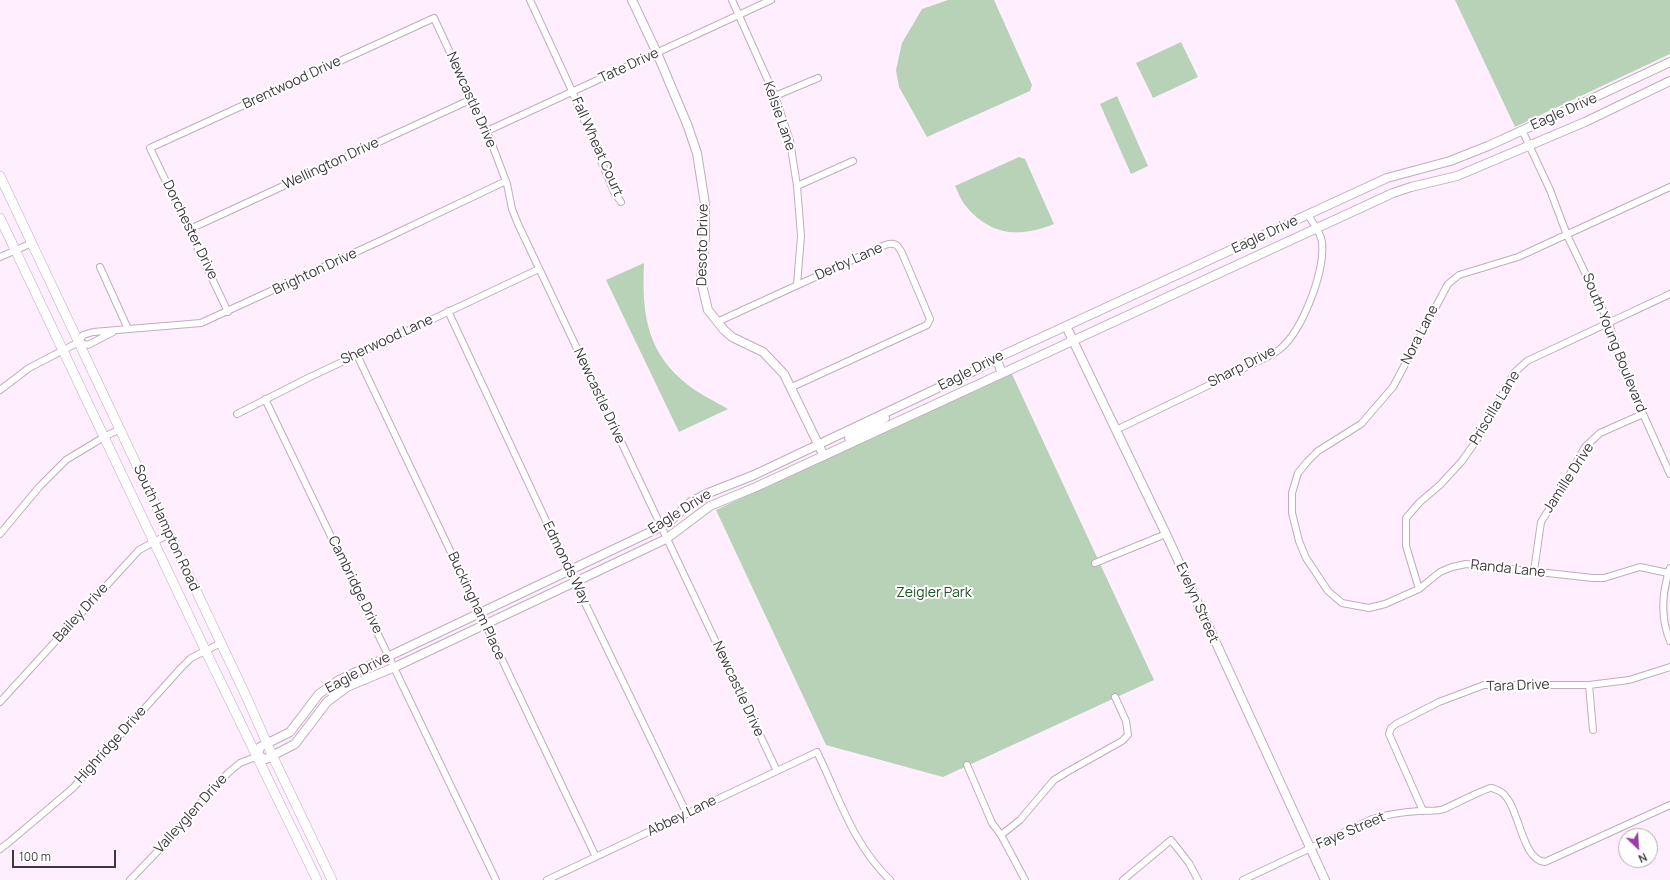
<!DOCTYPE html>
<html>
<head>
<meta charset="utf-8">
<style>
	body { margin:0 }
	#map { position:relative; width:1670px; height:880px; overflow:hidden; background:#ffeefd; font-family:Manrope,sans-serif }
	canvas { display:block }
	.north { position:absolute; left:1618px; top:828px; width:40px; height:40px; box-sizing:border-box; background:#fff; border:1px solid #b2afb2; border-radius:50%; rotate:155deg; font-size:11px; font-weight:700; line-height:16px; text-align:center; color:#3f373f }
	.north::after { content:''; display:block; margin:auto; width:14px; height:18px; background:#993ea8; clip-path:polygon(50% 0,100% 100%,50% 72%,0 100%) }
	.scale { position:absolute; left:12px; top:850px; width:104px; height:18px; box-sizing:border-box; border:2px solid #3f373f; border-top:0; padding-left:5px; font-size:12px; line-height:14px; white-space:nowrap; color:#3f373f; -webkit-text-stroke:3px #fff; paint-order:stroke }
</style>
</head>
<body>
<div id="map">
<canvas width="1670" height="880"></canvas>
<div class="north">N</div>
<div class="scale">100 m</div>
</div>
<script>
const context = document.querySelector('canvas').getContext('2d');
context.lineJoin = 'round';
function fillPath(path, color) { context.fillStyle = color; context.fill(path, 'evenodd'); }
function trace(path, color, width, dash) { context.strokeStyle = color; context.lineWidth = width; context.lineCap = dash ? 'butt' : 'round'; context.setLineDash(dash || []); context.stroke(path); }
function label(font, color, halo, rows, align = 'center') {
  context.font = font + ' Manrope,sans-serif'; context.lineWidth = 4; context.setLineDash([]); context.textBaseline = 'middle'; context.strokeStyle = halo; context.fillStyle = color; for (const [text, x, y, turn = 0] of rows) {
    context.save(); context.translate(x, y); context.rotate((+turn || 0) * Math.PI / 180); context.textAlign = isNaN(turn) ? turn : align; if (halo) context.strokeText(text, 0, 0); context.fillText(text, 0, 0); context.restore();
  }
}
const green = new Path2D(`
	M948 0H994L1032 85 1030 91 927 137 899 87 896 70 902 43 922 9Z
	M1455 0H1670V54L1515 127Z
	M1181 42 1198 77 1153 98 1136 63Z
	M1117 96 1148 166 1131 174 1100 104Z
	M1019 157 1025 159 1054 224C1019 238 990 236 965 205 961 200 958 192 955 186Z
	M644 263C642 309 645 348 682 380 693 391 715 401 728 409L679 432 606 280Z
	M1011 372 1154 680 943 777 826 745 716 510Z`);
const minor = new Path2D(`
	M530 0 572 91 614 192 621 202
	M732 0 775 96 790 141 797 186 801 236 797 285
	M775 96 818 78
	M1522 130 1550 190 1567 235 1609 323 1622 367 1670 474
	M487 131 771 0
	M797 186 853 161
	M190 229 472 99
	M0 257 32 243
	M100 267 128 329
	M448 311 569 570 687 814
	M228 312 150 148 434 18 490 139 507 184 512 209 518 224 777 771
	M717 322 885 245C895 242 897 244 902 253L930 319 927 325 792 387
	M79 342 83 335 93 332 201 323 380 241 506 181
	M79 342 88 345 113 332
	M357 355 596 857
	M0 390 29 368 79 342
	M265 399 496 880
	M237 414 310 377 539 269
	M1116 430 1267 357C1271 354 1277 352 1280 349 1303 330 1325 271 1322 242 1321 233 1313 223 1308 215
	M0 534 40 486 66 460 104 437 120 429
	M1095 563 1166 534
	M1670 568C1662 592 1660 617 1670 641
	M1534 571 1541 522 1561 490 1585 447 1600 433 1643 414
	M1668 573 1640 567 1604 578H1593L1466 564 1452 567 1440 572 1419 589 1385 604 1369 608 1342 603 1328 591 1306 558 1299 541 1292 513V493L1298 473 1307 462 1318 451 1361 424 1393 387 1448 284 1459 275 1518 257 1670 187
	M1419 589 1406 546V518L1420 502 1440 485 1462 461 1483 431 1514 373 1527 361 1670 294
	M1589 685 1593 730
	M0 702 139 550 169 534
	M967 765 992 823 1001 835 1025 880
	M1423 811 1389 734 1391 728 1396 724 1439 702 1484 685H1589L1629 680 1670 667
	M1001 835 1020 820 1054 780 1067 772 1122 741 1128 735 1126 721 1115 697
	M0 849 8 843 73 788 180 669 191 658 221 643
	M130 880 155 854 211 791 228 773 240 763 258 756
	M547 880 817 752C839 797 852 843 890 880
	M1123 880 1171 840 1189 863 1198 880
	M1243 880 1372 819C1388 814 1403 812 1419 811 1427 810 1436 812 1444 809 1451 806 1486 788 1491 788 1493 788 1495 789 1497 790 1520 797 1519 860 1545 862L1670 805`);
const tertiary = new Path2D(`
	M632 0 657 53 687 124 697 153 705 204V237L701 281 708 310 724 330 732 337 763 352 784 374 824 456
	M1670 62 1576 106 1488 146 1450 161 1387 178 1001 356 978 369 754 475 706 494 691 502 667 524 339 680 319 694 290 732 260 747 258 756 266 759 295 744 327 702 347 687 395 667 666 539 710 506 756 487 1393 193 1411 187 1457 176 1585 122 1670 81
	M1066 326 1166 534 1325 880
	M996 358 1002 373
	M852 443 849 438 850 436 873 425 885 418`);
const secondary = new Path2D(`
	M0 176 246 696 273 757 332 880
	M0 218 210 660 317 880`);
const streetNames = [
	["Tate Drive",629,66,-25],
	["Brentwood Drive",292,83,-25],
	["Newcastle Drive",471,100,66],
	["Eagle Drive",1564,112,-24],
	["Kelsie Lane",779,116,71],
	["Fall Wheat Court",597,147,66],
	["Wellington Drive",331,164,-25],
	["Dorchester Drive",190,230,64],
	["Eagle Drive",1265,235,-25],
	["Desoto Drive",703,245,-89],
	["Derby Lane",849,262,-24],
	["Brighton Drive",315,272,-25],
	["Nora Lane",1420,335,-63],
	["Sherwood Lane",387,340,-25],
	["South Young Boulevard",1614,343,68],
	["Sharp Drive",1242,367,-27],
	["Eagle Drive",971,371,-27],
	["Newcastle Drive",599,396,65],
	["Priscilla Lane",1495,408,-59],
	["Jamille Drive",1569,478,-57],
	["Eagle Drive",680,512,-32],
	["South Hampton Road",166,528,65],
	["Edmonds Way",566,563,64],
	["Randa Lane",1508,569,6],
	["Cambridge Drive",355,585,64],
	["Evelyn Street",1197,603,66],
	["Buckingham Place",476,606,65],
	["Bailey Drive",81,613,-48],
	["Eagle Drive",358,673,-28],
	["Tara Drive",1518,686,-2],
	["Newcastle Drive",738,689,65],
	["Highridge Drive",111,745,-48],
	["Valleyglen Drive",191,814,-48],
	["Abbey Lane",682,816,-26],
	["Faye Street",1351,831,-23]
];
const parkNames = [
	["Zeigler Park",934,593]
];
fillPath(green, '#b8d2b8');
trace(minor, '#c0acbe', 8);
trace(tertiary, '#c0acbe', 10);
trace(secondary, '#c0acbe', 10);
trace(minor, '#fff', 6);
trace(tertiary, '#fff', 8);
trace(secondary, '#fff', 9);
label('14px', '#3f373f', '#fff', streetNames);
label('14px', '#215425', '#fff', parkNames);
</script>
</body>
</html>
